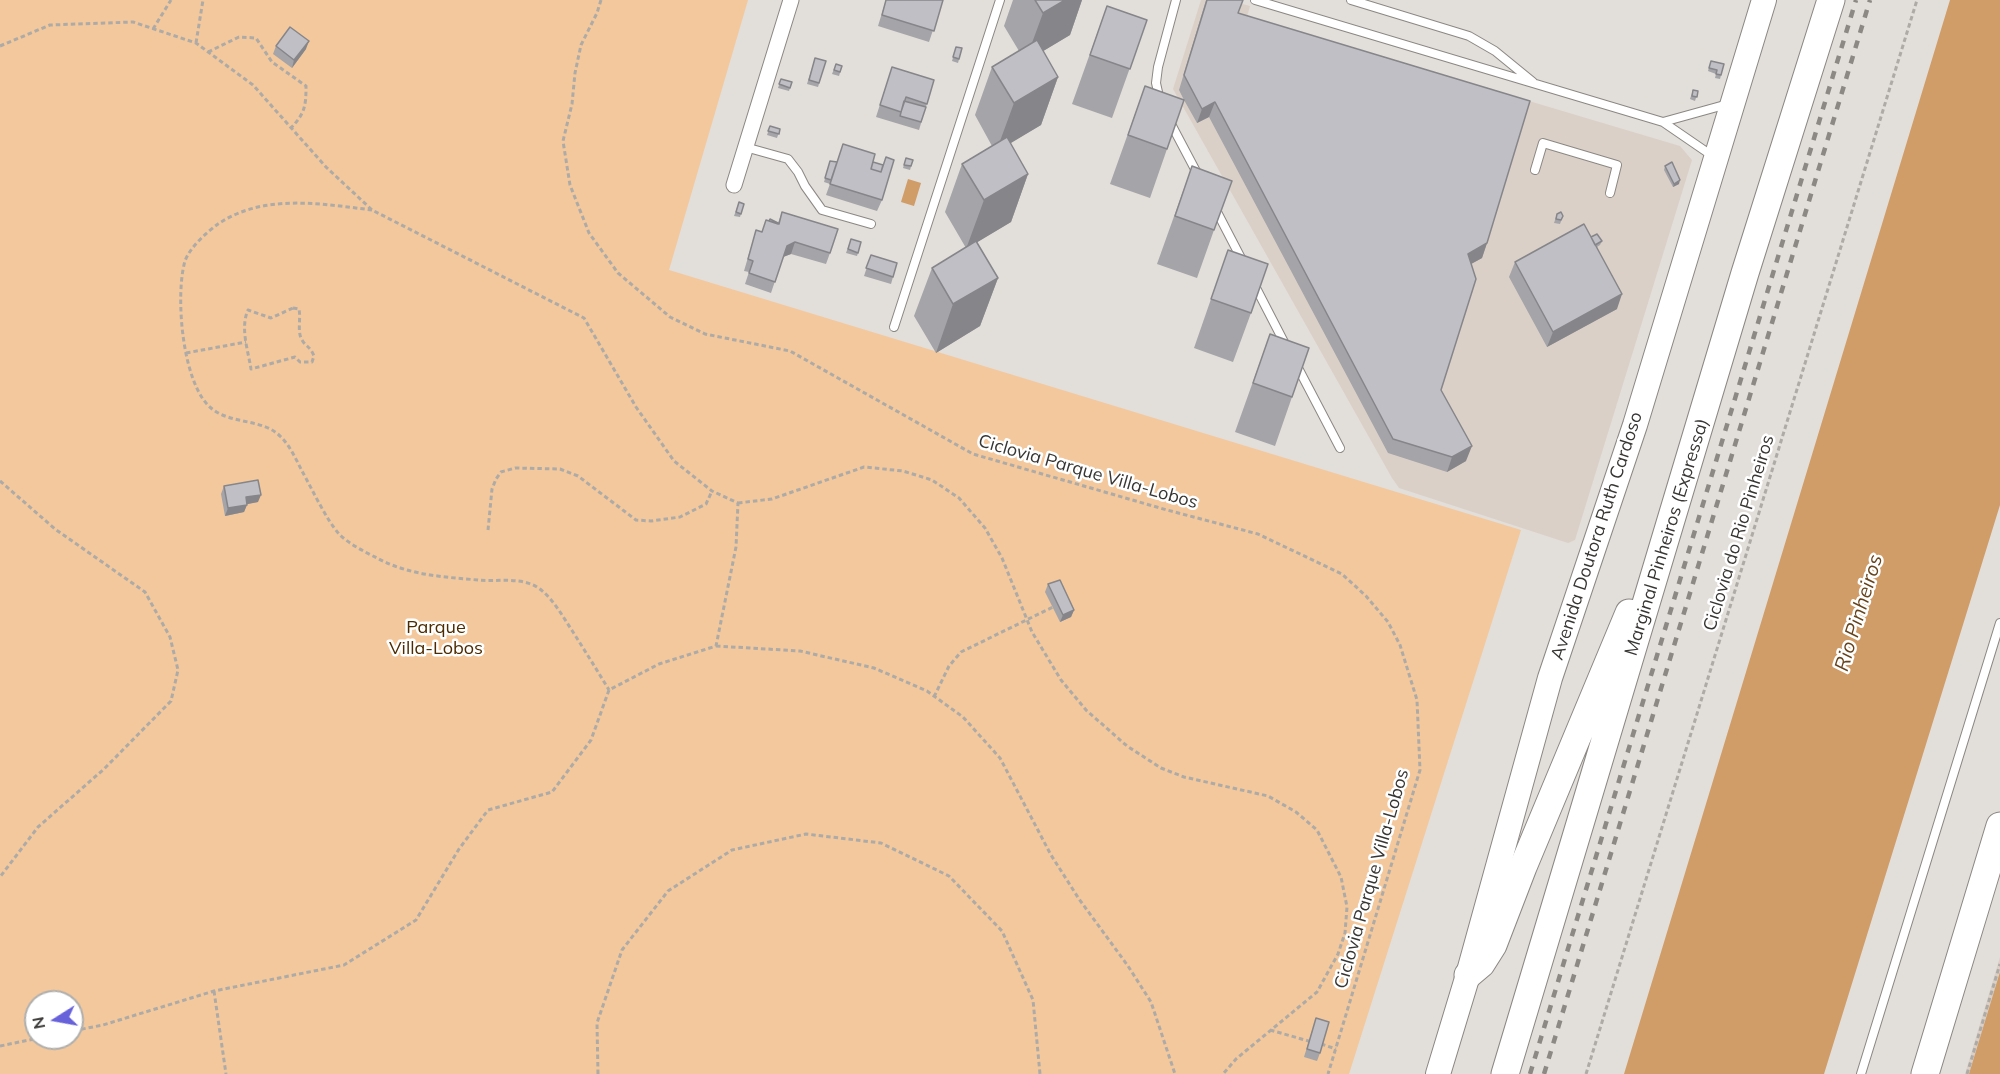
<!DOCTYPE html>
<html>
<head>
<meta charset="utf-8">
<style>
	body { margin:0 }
	#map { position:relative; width:2000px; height:1074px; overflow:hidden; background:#e2ded9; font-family:Mulish,sans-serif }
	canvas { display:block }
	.north { position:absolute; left:24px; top:990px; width:60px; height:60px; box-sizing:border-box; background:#fff; border:2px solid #afafae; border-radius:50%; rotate:259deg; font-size:16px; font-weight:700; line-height:24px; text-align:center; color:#383634 }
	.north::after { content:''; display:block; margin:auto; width:21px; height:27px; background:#6761da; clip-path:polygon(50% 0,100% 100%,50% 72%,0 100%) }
</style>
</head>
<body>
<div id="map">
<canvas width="2000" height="1074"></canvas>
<div class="north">N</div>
</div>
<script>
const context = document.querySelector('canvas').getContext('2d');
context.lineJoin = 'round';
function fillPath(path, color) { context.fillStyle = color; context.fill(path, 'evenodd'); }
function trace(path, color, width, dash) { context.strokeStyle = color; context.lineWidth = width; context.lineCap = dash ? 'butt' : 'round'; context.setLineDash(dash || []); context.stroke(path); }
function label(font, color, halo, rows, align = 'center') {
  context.font = font + ' Mulish,sans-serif'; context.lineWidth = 5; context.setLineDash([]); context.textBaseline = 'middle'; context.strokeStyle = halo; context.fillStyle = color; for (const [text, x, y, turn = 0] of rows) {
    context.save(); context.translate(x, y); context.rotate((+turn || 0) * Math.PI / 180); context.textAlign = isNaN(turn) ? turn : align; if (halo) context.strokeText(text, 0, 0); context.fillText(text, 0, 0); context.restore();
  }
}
const built = new Path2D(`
	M1201 0H1227L1250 6 1247 17 1680 146 1692 160 1575 540 1568 543 1399 488 1392 478 1173 89Z
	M2000 957V1074H1965Z`);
const green = new Path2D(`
	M0 0H748L669 270 1521 530 1349 1074H0ZM36 1002H72V1038H36Z`);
const water = new Path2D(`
	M1950 0H2000V505L1824 1074H1624Z
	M908 179 921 183 914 206 901 202Z
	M2000 972V1074H1969Z`);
const path = new Path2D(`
	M601 0 597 13 581 45 575 73 572 104 563 141 570 185 589 233 618 273 670 317 705 334 790 351 973 454 1167 510 1258 534 1342 574 1366 596 1388 622 1400 645 1417 700 1420 770 1328 1074
	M153 29 171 0
	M196 43 203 0
	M0 46 50 25 133 22 196 43 253 85 326 167 372 210 584 318 636 407 674 461 712 491 738 503 736 547 716 646 659 664 609 690 591 740 552 792 488 810 459 849 416 920 344 965 214 991 103 1025 72 1031
	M208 52 239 37 256 38 272 62 306 86C306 106 305 113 291 128
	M372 210C322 204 264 193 218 224 207 232 190 247 185 261 175 295 182 384 211 408 231 425 263 418 281 437 290 446 296 459 302 471 312 489 326 519 339 534 349 544 365 552 377 558 408 575 443 577 478 580 498 582 522 576 540 589 554 600 563 617 573 632 585 651 597 670 609 690
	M293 308 299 309C301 319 297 332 302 340 306 347 310 346 314 356L312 362H300L295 357 251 369C248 350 240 328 248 310L271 318Z
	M186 353 246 342
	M0 481 55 529 145 592 170 637 178 670 171 701 104 769 38 827 0 877
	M738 503 772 499 864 467 903 471 932 480 959 498 985 528 1002 558 1032 632 1061 680 1086 710 1127 746 1161 768 1184 777 1268 796 1296 812 1317 830 1341 877 1347 907 1345 933 1338 954 1317 992 1236 1059 1223 1074
	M488 530 492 489 496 479 501 472 515 468 560 469 578 476 636 520 651 521 680 517 706 504 712 491
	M716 646 800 651 874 668 927 691 963 717 1000 758 1051 855 1079 899 1128 966 1151 1002 1175 1074
	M934 697 949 666 961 652 1053 607
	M214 991 226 1074
	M1270 1030 1312 1042
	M1321 1044 1336 1049
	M0 1046 39 1038
	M598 1074 597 1023 622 950 668 891 732 850 806 834 881 843 949 876 1002 931 1033 1000 1040 1074
	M1586 1074 1917 0
	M1967 1074 2000 964`);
const service = new Path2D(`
	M1255 0 1663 122 1714 157
	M1351 0 1469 36 1495 51 1533 82
	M1160 101 1156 83 1158 67 1176 0
	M1170 122 1198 175
	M1663 122 1728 104
	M745 147 788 159 798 172 805 186 822 210 871 224
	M1535 170 1543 143 1617 165 1610 193
	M1216 210 1242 260
	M1254 284 1286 346
	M894 327 1000 0
	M1296 364 1340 448
	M1861 1074 2000 623`);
const minor = new Path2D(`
	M734 185 791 0`);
const trunk = new Path2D(`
	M1438 1074 1468 975 1550 678 1635 425 1764 0`);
const motorway = new Path2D(`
	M1468 975 1481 964 1493 945 1523 867 1629 613
	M1505 1074 1745 273 1831 0
	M1925 1074 2000 826`);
const rail = new Path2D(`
	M1530 1074 1856 0
	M1544 1074 1870 0`);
const wall = new Path2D(`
	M886 0H943L929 42 878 26Z
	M1013 0H1082L1070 35 1043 51 1058 77 1041 125 1010 143 1028 174 1011 222 977 242 998 278 980 326 936 353 914 316 932 268 966 248 945 212 962 164 992 146 975 115 992 67 1019 51 1004 26Z
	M1206 0H1243L1238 13 1487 243 1482 258 1471 264 1441 390 1466 461 1447 472 1388 453 1209 117 1197 123 1184 100 1150 198 1110 184 1145 86 1184 100 1179 90Z
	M1107 6 1147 20 1112 118 1072 104Z
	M276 46 306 49 292 68 273 54Z
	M956 47 962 48 958 63 952 61Z
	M815 58 826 61 818 87 807 84Z
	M1711 61 1724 64 1720 79 1715 78 1716 74 1708 71Z
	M836 64 842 66 839 76 832 74Z
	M892 67 934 80 919 130 876 117Z
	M781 79 792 82 789 91 778 88Z
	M1693 90 1698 91 1695 101 1690 99Z
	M770 126 780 129 777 138 767 135Z
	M843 144 873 162 882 200 877 211 826 195 831 181 830 184 824 182 830 161 837 162Z
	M906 158 913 160 910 170 903 168Z
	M1192 166 1214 230 1197 278 1157 264Z
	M1665 166 1679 184 1673 187 1664 170Z
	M739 202 744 204 740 217 734 216Z
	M782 212 830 253 826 264 791 254 783 257 771 293 745 284 749 272 744 271 756 230 762 232 778 223Z
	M1557 214 1563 216 1560 224 1554 223Z
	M1591 237 1602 241 1600 245 1597 247 1617 309 1547 347 1509 277 1515 262Z
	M851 239 861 242 857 256 846 253Z
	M1228 250 1251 313 1233 362 1194 348Z
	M871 255 897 263 891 284 864 276Z
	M1270 334 1309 348 1275 446 1235 432Z
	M224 486 258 502 247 504 244 512 225 516 221 494Z
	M1048 584 1074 610 1071 617 1060 622 1045 592Z
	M1316 1018 1320 1053 1317 1061 1304 1057Z`);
const shadedWall = new Path2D(`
	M1065 0H1082L1070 35 1025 62 1043 13Z
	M309 41 306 49 292 68 294 60Z
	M1058 77 1041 125 996 152 1014 103Z
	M1215 102 1209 117 1197 123 1202 109Z
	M1028 174 1011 222 966 249 984 200Z
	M1680 180 1679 184 1673 187 1674 184Z
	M795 242 791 254 783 257 787 246Z
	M1487 243 1482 258 1462 269 1468 254Z
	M998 278 980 326 936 353 953 304Z
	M1622 294 1617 309 1547 347 1553 332Z
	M1472 446 1466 461 1447 472 1452 457Z
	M261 495 258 502 243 505 246 497Z
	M247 505 244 512 225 516 228 508Z
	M1074 610 1071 617 1060 622 1063 615Z`);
const building = new Path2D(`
	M886 0H943L934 31 882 15Z
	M1035 0H1065L1043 13Z
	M1207 0H1243L1238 13 1530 101 1487 243 1468 254 1476 279 1441 390 1472 446 1452 457 1393 439 1215 102 1202 109 1184 75Z
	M1107 6 1147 20 1130 69 1090 55Z
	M290 27 309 41 294 60 276 46Z
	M1037 40 1058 77 1014 103 992 67Z
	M956 47 962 48 959 59 953 57Z
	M815 58 826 61 819 83 809 80Z
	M1711 61 1724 64 1721 75 1716 74 1717 70 1709 68Z
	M836 64 842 66 840 72 834 70Z
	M892 67 934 80 927 104 906 97 901 112 880 105Z
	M781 79 792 82 790 88 779 84Z
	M1145 86 1184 100 1167 149 1128 135Z
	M1693 90 1698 91 1697 97 1692 96Z
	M904 101 926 107 921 122 900 116Z
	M770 126 780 129 779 134 768 131Z
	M1007 137 1028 174 984 200 962 164Z
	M843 144 875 154 871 169 881 172 886 157 894 160 882 200 830 184Z
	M906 158 913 160 911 166 904 165Z
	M830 161 837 162 831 180 825 178Z
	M873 162 883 165 881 172 871 169Z
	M1672 162 1680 180 1674 184 1665 166Z
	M1192 166 1232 181 1214 230 1175 216Z
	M739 202 744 204 741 214 736 212Z
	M782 212 838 229 830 253 795 242 787 246 775 282 749 273 753 261 748 259 756 230 762 232 766 220 779 224Z
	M1561 212 1563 216 1561 220 1556 219 1557 214Z
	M770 219 778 223V224L769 221Z
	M1584 224 1622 294 1553 332 1515 262Z
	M1597 234 1602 241 1595 245 1591 237Z
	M851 239 861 242 858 253 848 249Z
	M976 241 998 278 953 304 932 268Z
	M1228 250 1268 264 1251 313 1211 299Z
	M871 255 897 263 893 277 866 268Z
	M1270 334 1309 348 1292 397 1253 383Z
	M258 480 261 495 246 497 247 505 228 508 224 486Z
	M1060 580 1074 610 1063 615 1048 584Z
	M1316 1018 1329 1022 1320 1053 1307 1049Z`);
const streetNames = [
	["Ciclovia Parque Villa-Lobos",1088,472,16],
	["Ciclovia do Rio Pinheiros",1739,533,-73],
	["Avenida Doutora Ruth Cardoso",1597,536,-72],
	["Marginal Pinheiros (Expressa)",1667,537,-73],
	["Ciclovia Parque Villa-Lobos",1372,879,-74]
];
const parkNames = [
	["Parque",436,628],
	["Villa-Lobos",436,649]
];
const waterNames = [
	["Rio Pinheiros",1859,613,-73]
];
fillPath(built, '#dbd0c7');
fillPath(green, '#f3c89d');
fillPath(water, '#d09c67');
trace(service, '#8b8783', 10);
trace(minor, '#8b8783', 17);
trace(trunk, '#8b8783', 26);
trace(motorway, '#8b8783', 29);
trace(path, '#aeaba7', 3, [4.5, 3]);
trace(service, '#fff', 8);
trace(minor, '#fff', 15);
trace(trunk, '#fff', 24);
trace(motorway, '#fff', 27);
trace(rail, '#8c8985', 4.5, [8, 8]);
fillPath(wall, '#a4a4a9');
fillPath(shadedWall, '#86868a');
fillPath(building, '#bfbfc5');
trace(building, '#86868a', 1.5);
label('18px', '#383634', '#fff', streetNames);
label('18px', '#4d2b00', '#fff', parkNames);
label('italic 20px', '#67431b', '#fff', waterNames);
</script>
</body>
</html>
